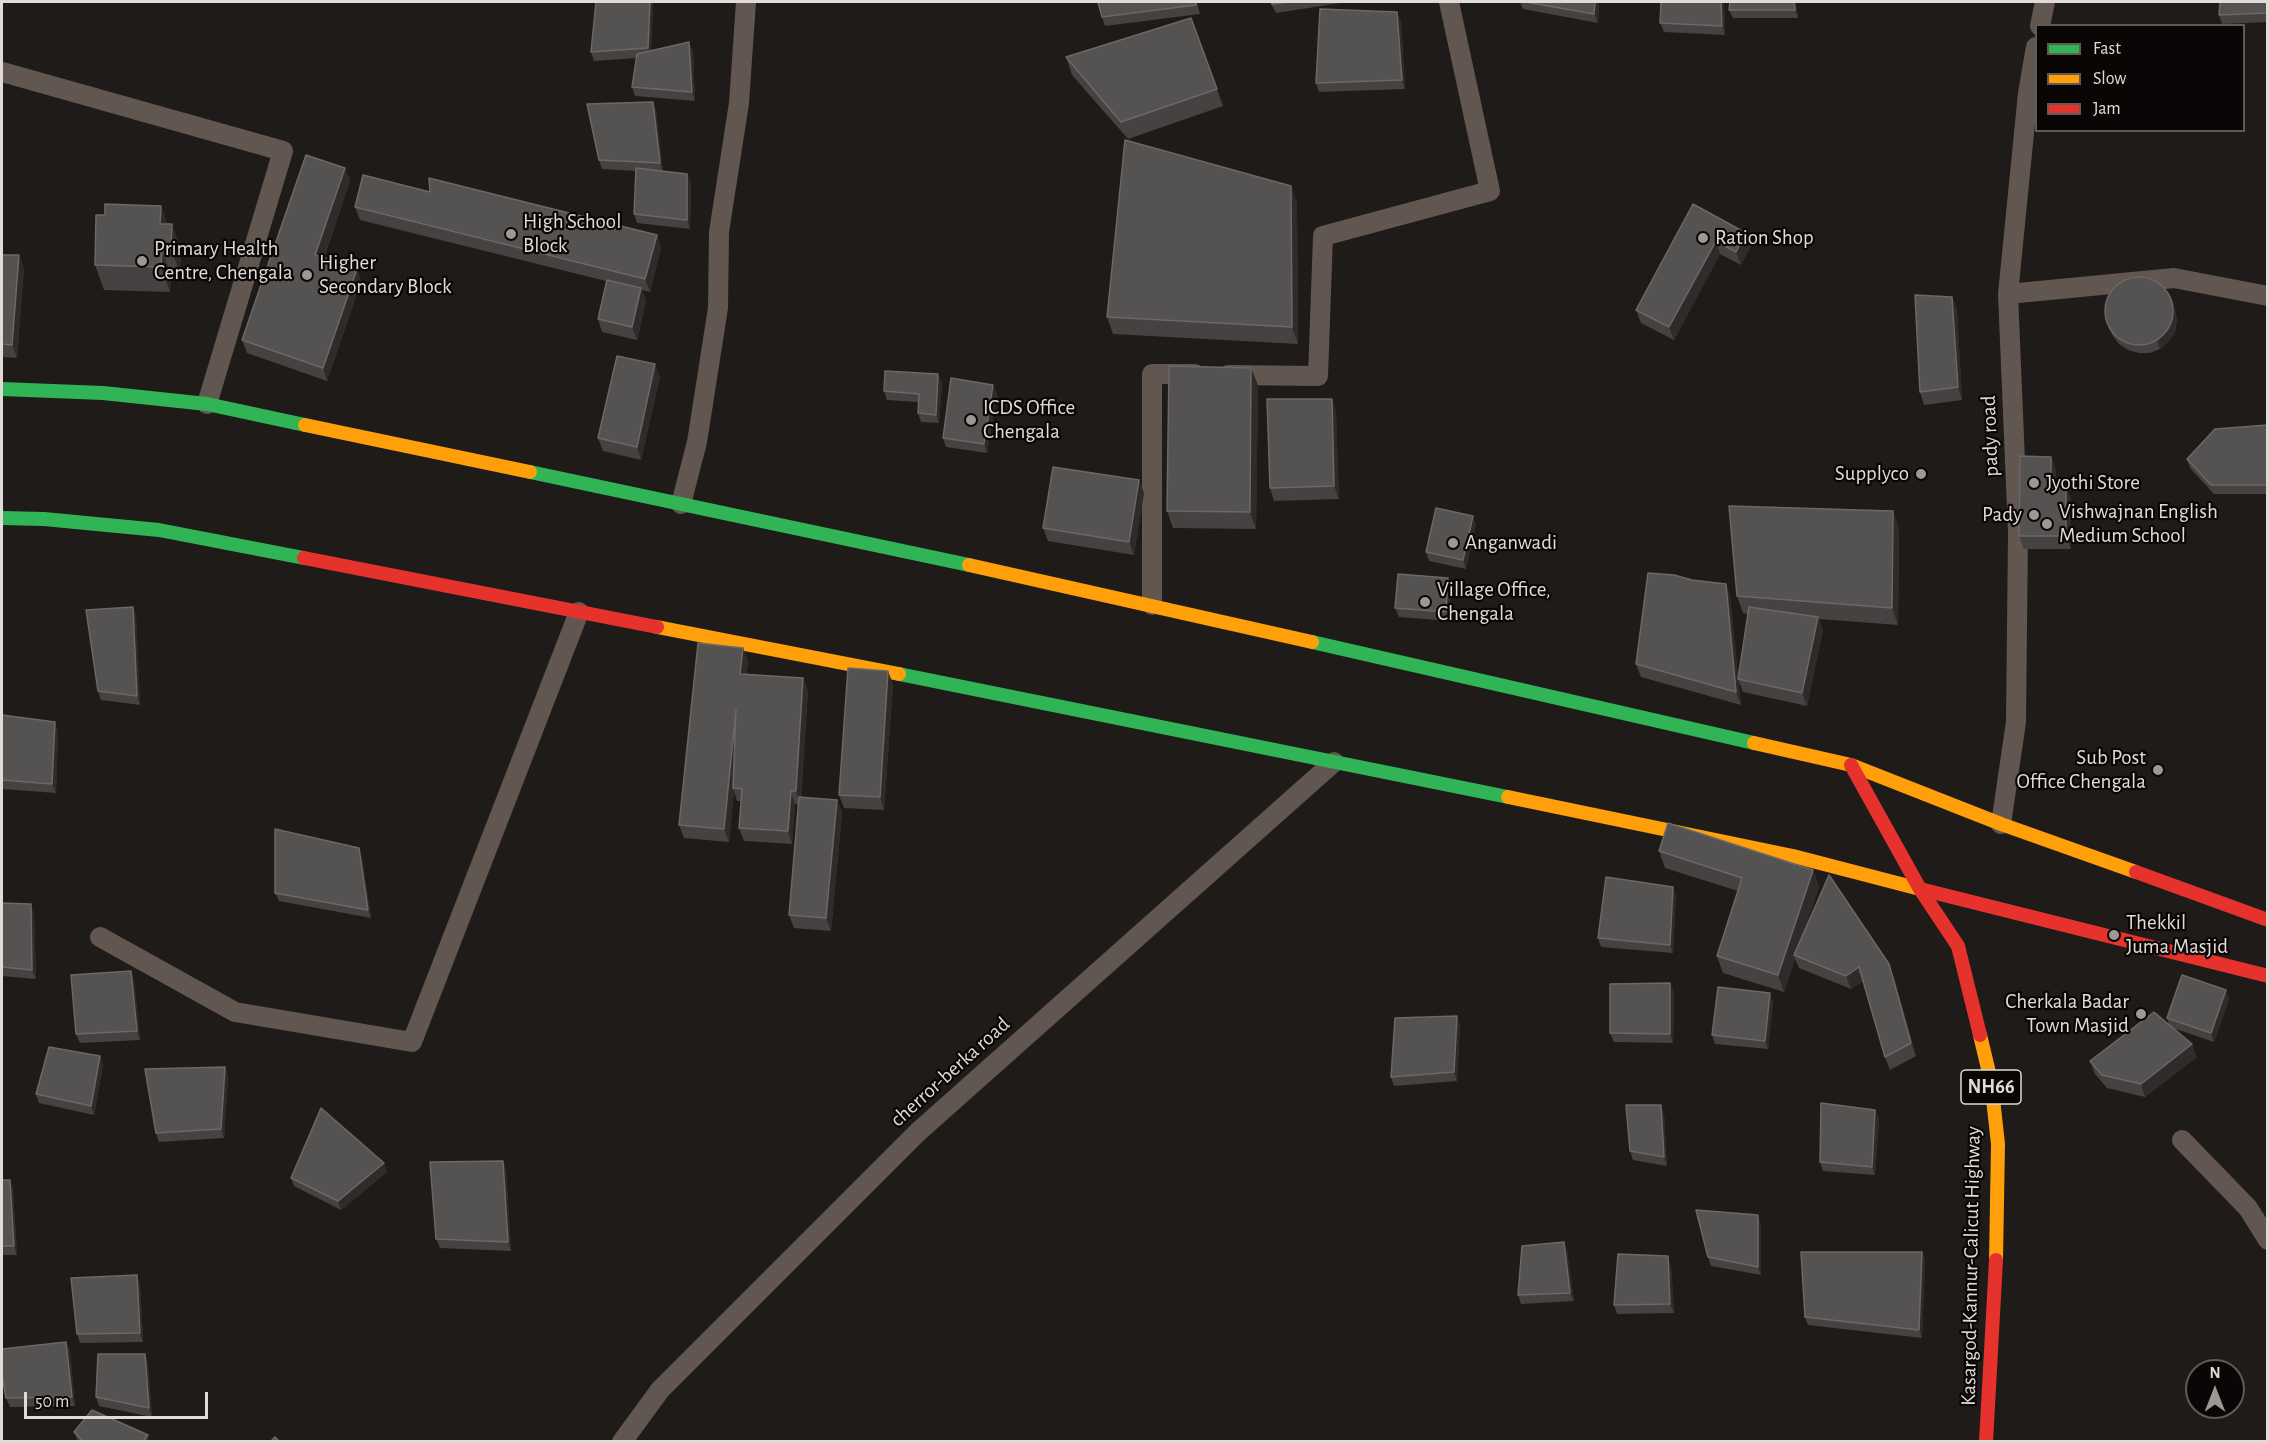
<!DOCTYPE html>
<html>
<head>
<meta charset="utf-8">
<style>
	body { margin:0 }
	#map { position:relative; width:2269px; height:1443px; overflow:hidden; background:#1e1b18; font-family:"Alegreya Sans",sans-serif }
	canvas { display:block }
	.frame { position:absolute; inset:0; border:3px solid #e0dbd8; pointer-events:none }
	.legend { position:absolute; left:2035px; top:24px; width:210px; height:108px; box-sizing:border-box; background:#090605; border:2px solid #5f5b59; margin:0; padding:8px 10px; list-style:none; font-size:18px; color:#e0dbd8 }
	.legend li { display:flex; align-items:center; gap:12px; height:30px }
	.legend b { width:30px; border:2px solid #5f5b59 }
	.north { position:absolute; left:2185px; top:1359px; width:60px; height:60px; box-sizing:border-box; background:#090605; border:2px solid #5f5b59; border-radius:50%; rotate:0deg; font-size:16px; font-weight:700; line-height:24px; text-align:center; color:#e0dbd8 }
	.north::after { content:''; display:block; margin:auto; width:21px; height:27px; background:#9c9895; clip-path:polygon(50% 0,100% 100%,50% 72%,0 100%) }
	.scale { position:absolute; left:24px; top:1392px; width:184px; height:27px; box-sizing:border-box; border:3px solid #e0dbd8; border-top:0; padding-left:8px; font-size:18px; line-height:21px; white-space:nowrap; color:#e0dbd8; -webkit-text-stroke:4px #090605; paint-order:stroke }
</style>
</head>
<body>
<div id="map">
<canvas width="2269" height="1443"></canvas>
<div class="frame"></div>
<ul class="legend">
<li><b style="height:8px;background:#30b455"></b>Fast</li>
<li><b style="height:8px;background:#ff9f0a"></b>Slow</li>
<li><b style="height:8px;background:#e5322d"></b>Jam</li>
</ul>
<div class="north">N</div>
<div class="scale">50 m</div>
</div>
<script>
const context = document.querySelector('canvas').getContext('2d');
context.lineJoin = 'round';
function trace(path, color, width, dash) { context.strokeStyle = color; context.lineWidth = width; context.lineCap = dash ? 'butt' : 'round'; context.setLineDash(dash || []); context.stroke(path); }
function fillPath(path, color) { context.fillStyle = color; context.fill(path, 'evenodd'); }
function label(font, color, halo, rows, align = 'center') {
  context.font = font + ' "Alegreya Sans",sans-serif'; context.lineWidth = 4.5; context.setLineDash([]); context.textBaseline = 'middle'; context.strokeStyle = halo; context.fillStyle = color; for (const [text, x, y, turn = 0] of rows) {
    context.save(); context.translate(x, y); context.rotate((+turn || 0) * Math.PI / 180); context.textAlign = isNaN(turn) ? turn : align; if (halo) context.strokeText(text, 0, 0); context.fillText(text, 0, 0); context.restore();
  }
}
const street = new Path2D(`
	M2040 26 2045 2
	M2 72 283 151 207 404
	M2008 294 2174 278 2268 296
	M1228 375 1318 376 1323 236 1490 191 1449 2
	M681 504 697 442 718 308 719 232 739 103 746 2
	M1152 605V374H1195
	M2001 824 2016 722 2018 533 2008 294 2028 93 2036 47
	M100 937 235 1012 412 1042 579 612
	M2182 1140 2248 1208 2268 1240
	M622 1442 660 1390 918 1132 1334 762`);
const fast = new Path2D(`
	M2 389 103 393 207 404 305 425
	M530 472 969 565
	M2 518 44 519 159 530 304 558
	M1312 642 1754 743
	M899 674 1508 797`);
const slow = new Path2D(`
	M305 425 530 472
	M969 565 1312 642
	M657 627 899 674
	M1754 743 1851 765
	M1851 765 2001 824 2136 872
	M1508 797 1793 856
	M1793 856 1920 889
	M1980 1035 1991 1081 1998 1144 1996 1260`);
const jam = new Path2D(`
	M304 558 657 627
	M1851 765 1920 889 1958 946 1980 1035
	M2136 872 2268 920
	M1920 889 2268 976
	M1986 1442 1996 1260`);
const wall = new Path2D(`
	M596 2H653V4L651 51H693L695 101 635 96 632 87 637 58 594 61 591 52Z
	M1197 2 1200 14 1105 26 1102 17Z
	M1270 2H1347L1276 13Z
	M1520 2H1599L1598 23 1523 9Z
	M1661 2H1724L1725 35 1664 32 1660 23Z
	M1730 2H1796L1798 18H1733L1729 10Z
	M2268 2V22L2222 24 2219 15Z
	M1401 21 1405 89 1319 92 1316 83Z
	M1066 57 1217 89 1223 106 1128 139 1072 75Z
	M653 102 656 111 663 171 691 183 690 229 637 223 634 214 636 171 602 169 599 160Z
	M345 168 350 181 324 258 357 269 361 282 327 381 247 353 242 340Z
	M430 192 657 235 661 248 650 292 642 290 646 301 637 340 602 332 598 319 606 281 360 220 355 207Z
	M1297 203 1298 344 1113 334 1107 317Z
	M1693 204 1751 246 1741 265 1720 254 1674 340 1641 323 1636 310Z
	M161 206 167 224 181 249 180 273 171 276 170 292 104 290 95 265 105 215Z
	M2 255 24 268 17 358 2 357Z
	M1952 297 1957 310 1962 400 1924 405 1920 392Z
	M2172 300 2175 309 2177 321 2175 332 2169 341 2160 349 2150 353H2139L2128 350 2119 344 2112 335 2105 316Z
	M938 374 942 383 939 423 921 422 918 413V402L887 400 884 391Z
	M660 377 641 460 603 451 598 438Z
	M993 385 997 394 987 453 946 447 943 438Z
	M1258 385 1256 529 1173 528 1167 511Z
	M1332 399 1336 412 1339 499 1274 501 1270 488Z
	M2268 425V494H2214L2190 468 2187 459Z
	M2051 457 2056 470V486H2066L2071 499V549H2024L2019 536Z
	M1139 480 1144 493 1134 555 1048 541 1043 528Z
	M1476 524 1466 569 1429 561 1426 552Z
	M1899 528 1898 625 1819 619 1823 630 1807 706 1743 692 1738 679 1748 614 1743 613 1737 596Z
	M1448 578 1451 587 1449 621 1399 617 1395 608Z
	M1692 580 1726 584 1730 597 1741 705 1641 677 1636 664Z
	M133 607 136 616 140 705 101 700 98 691Z
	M743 648 748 661 746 675 803 678 808 691 801 797 837 800 842 813 831 931 794 928 789 915 799 804H795L792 844 744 841 739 828 741 801H737L734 791 729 842 684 838 679 825Z
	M893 684 884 810 844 808 839 795Z
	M2 715 58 731 56 793 2 789Z
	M1659 851 1813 870 1819 887 1804 931 1894 977 1916 1056 1890 1070 1885 1057 1863 981 1851 989 1799 968 1795 959 1784 992 1723 973 1717 956 1738 891 1665 868Z
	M362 857 371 918 279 901 275 893Z
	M1673 887 1676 896 1673 953 1601 947 1598 938Z
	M2 903 34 913 36 979 2 976Z
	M134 980 140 1040 80 1043 76 1034Z
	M1670 983 1674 992 1673 1043 1614 1042 1610 1033Z
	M1770 993 1773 1002 1768 1049 1715 1044 1712 1035Z
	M2229 999 2214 1042 2173 1028 2197 1057 2145 1097 2107 1088 2095 1074 2090 1061 2169 1025 2167 1018Z
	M1457 1016 1460 1025 1457 1081 1394 1086 1391 1077Z
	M100 1056 103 1065 94 1115 39 1103 36 1094Z
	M228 1076 224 1138 159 1142 156 1133Z
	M1875 1110 1879 1119 1875 1175 1823 1171 1820 1162Z
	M1664 1114 1667 1166 1633 1160 1630 1151Z
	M503 1161 506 1170 511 1251 440 1248 436 1239Z
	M384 1163 387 1172 341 1210 294 1186 291 1178Z
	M2 1180H10L13 1189 17 1255H2Z
	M1761 1224V1275L1711 1266 1708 1257Z
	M1567 1251 1574 1301 1521 1304 1518 1295Z
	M1922 1252 1925 1261 1922 1338 1808 1325 1805 1317Z
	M1671 1265 1674 1313 1617 1314 1614 1305Z
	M140 1284 143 1342 80 1343 77 1334Z
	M66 1342 70 1351 75 1406 10 1407 6 1398Z
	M145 1354 148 1363 152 1417 99 1406 96 1397Z
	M74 1432 150 1442H78Z`);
const shadedWall = new Path2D(`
	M650 2H653V4L651 57 648 48Z
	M1595 2H1599L1598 23 1594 14Z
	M1721 2H1724L1725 35 1722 26Z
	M1794 2H1796L1798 18 1795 10Z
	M1397 12 1401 21 1405 89 1402 80Z
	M689 42 693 51 695 101 692 92Z
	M653 102 656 111 663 172 660 163Z
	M345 168 350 181 320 268 315 255Z
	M687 174 691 183 690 229 687 220Z
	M1291 186 1297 203 1298 344 1292 327Z
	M161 206 170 230 160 224Z
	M172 224 181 249 180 273 171 248Z
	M1746 233 1751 246 1741 265 1736 252Z
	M657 235 661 248 650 292 645 279Z
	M1716 241 1720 254 1674 340 1669 327Z
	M162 251 171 276 170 292 161 267Z
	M19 255 24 268 17 358 12 345Z
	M357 269 361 282 327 381 323 368Z
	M641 288 646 301 637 340 632 327Z
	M1952 297 1957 310 1962 400 1958 387Z
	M2172 300 2175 309 2177 321 2175 332 2169 341 2160 349 2157 340Z
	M655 364 660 377 641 460 637 447Z
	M1251 368 1258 385 1256 529 1250 512Z
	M938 374 942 383 939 423 936 415Z
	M993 385 997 394 987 453 984 444Z
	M1332 399 1336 412 1339 499 1334 486Z
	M2051 457 2056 470V499L2051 486Z
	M1139 480 1144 493 1134 555 1129 542Z
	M2066 486 2071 499V549L2066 536Z
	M1893 511 1899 528 1898 625 1892 608Z
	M1473 516 1476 524 1466 569 1463 560Z
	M1448 578 1451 587 1449 621 1446 612Z
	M1726 584 1730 597 1741 705 1736 692Z
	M133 607 136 616 140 705 137 696Z
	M1818 617 1823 630 1807 706 1802 693Z
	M743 648 748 661 745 687 740 674Z
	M888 671 893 684 884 810 880 797Z
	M803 678 808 691 800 804 796 791Z
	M736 710 733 788 734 791 729 842 724 829Z
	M55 722 58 731 56 793 52 784Z
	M791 791 795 804 792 844 788 831Z
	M837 800 842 813 831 931 826 918Z
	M359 848 362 857 371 918 368 910Z
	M1813 870 1819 887 1796 956 1794 955 1795 959 1784 992 1778 975Z
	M1673 887 1676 896 1673 953 1670 945Z
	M31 904 34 913 36 979 32 970Z
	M1889 964 1894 977 1916 1056 1911 1043Z
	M1859 967 1864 980 1851 989 1846 976Z
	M131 971 134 980 140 1040 137 1031Z
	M1670 983 1674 992 1673 1043 1670 1034Z
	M2226 990 2229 999 2214 1042 2211 1033Z
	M1770 993 1773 1002 1768 1049 1765 1041Z
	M1457 1016 1460 1025 1457 1081 1454 1072Z
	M2192 1044 2197 1057 2145 1097 2141 1084Z
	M100 1056 103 1065 94 1115 91 1106Z
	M225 1067 228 1076 224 1138 221 1129Z
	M1661 1105 1664 1114 1667 1166 1664 1157Z
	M1875 1110 1879 1119 1875 1175 1872 1167Z
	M503 1161 506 1170 511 1251 508 1242Z
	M384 1163 387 1172 341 1210 338 1201Z
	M10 1180 13 1189 17 1255 14 1246Z
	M1758 1215 1761 1224V1275L1758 1267Z
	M1564 1242 1567 1251 1574 1301 1570 1293Z
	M1922 1252 1925 1261 1922 1338 1919 1330Z
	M1668 1256 1671 1265 1674 1313 1670 1304Z
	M137 1275 140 1284 143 1342 140 1333Z
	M66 1342 70 1351 75 1406 72 1397Z
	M145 1354 148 1363 152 1417 149 1408Z
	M148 1435 150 1442H143Z`);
const building = new Path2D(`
	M596 2H650L648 48 591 52Z
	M1098 2H1196V5L1102 17Z
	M1271 2H1290L1272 4Z
	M1526 2H1595L1594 14Z
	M1661 2H1721L1722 26 1660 23Z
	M1730 2H1794L1795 10H1729Z
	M2220 2H2268V13L2219 15Z
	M1320 9 1397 12 1402 80 1316 83Z
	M1191 18 1217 89 1121 122 1066 57Z
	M689 42 692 92 632 87 637 54Z
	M653 102 660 163 599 160 587 104Z
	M1125 140 1291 186 1292 327 1107 317Z
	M306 155 345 168 315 255 357 269 323 368 242 340Z
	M636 168 687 174V220L634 214Z
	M363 175 430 192 429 178 657 235 645 279 355 207Z
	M105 204 161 206 160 224H172L171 248 162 251 161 267 95 265 96 215H105Z
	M1693 204 1746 233 1736 252 1716 241 1669 327 1636 310Z
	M2 255H19L12 345 2 344Z
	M2105 311a34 34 0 1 1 68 0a34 34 0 1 1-68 0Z
	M607 280 641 288 632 327 598 319Z
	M1915 295 1952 297 1958 387 1920 392Z
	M617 356 655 364 637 447 598 438Z
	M1169 366 1251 368 1250 512 1167 511Z
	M885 371 938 374 936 415 918 413 919 394 884 391Z
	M951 378 993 385 984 444 943 438Z
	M1267 399H1332L1334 486 1270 488Z
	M2268 425 2267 485H2211L2187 459 2215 429Z
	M2020 456 2051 457V486H2066V536H2019Z
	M1053 467 1139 480 1129 542 1043 528Z
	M1729 506 1893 511 1892 608 1737 596Z
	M1436 508 1473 516 1463 560 1426 552Z
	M1648 573 1674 575 1692 580 1726 584 1736 692 1636 664Z
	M1398 574 1448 578 1446 612 1395 608Z
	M133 607 137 696 98 691 86 610Z
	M1749 607 1818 617 1802 693 1738 679Z
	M698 643 743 648 740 674 803 678 796 791H791L788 831 739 828 742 789 733 788 736 710 724 829 679 825Z
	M848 668 888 671 880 797 839 795Z
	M2 715 55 722 52 784 2 780Z
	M799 797 837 800 826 918 789 915Z
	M1668 823 1813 870 1778 975 1717 956 1742 878 1659 851Z
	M275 829 359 848 368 910 275 893Z
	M1829 875 1889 964 1911 1043 1885 1057 1859 967 1846 976 1794 955Z
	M1606 877 1673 887 1670 945 1598 938Z
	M2 903 31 904 32 970 2 967Z
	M131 971 137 1031 76 1034 71 975Z
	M2182 975 2226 990 2211 1033 2167 1018Z
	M1670 983V1034L1610 1033V984Z
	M1718 987 1770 993 1765 1041 1712 1035Z
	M2154 1012 2192 1044 2141 1084 2102 1075 2090 1061Z
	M1457 1016 1454 1072 1391 1077 1395 1018Z
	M49 1047 100 1056 91 1106 36 1094Z
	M225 1067 221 1129 156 1133 145 1069Z
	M1821 1103 1875 1110 1872 1167 1820 1162Z
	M1626 1105H1661L1664 1157 1630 1151Z
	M321 1108 384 1163 338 1201 291 1178Z
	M503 1161 508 1242 436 1239 430 1162Z
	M2 1180H10L14 1246H2Z
	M1696 1210 1758 1215V1267L1708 1257Z
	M1564 1242 1570 1293 1518 1295 1522 1246Z
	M1801 1252H1922L1919 1330 1805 1317Z
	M1618 1254 1668 1256 1670 1304 1614 1305Z
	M137 1275 140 1333 77 1334 71 1278Z
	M66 1342 72 1397 6 1398 2 1376V1349Z
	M98 1354H145L149 1408 96 1397Z
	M92 1410 148 1435 143 1442H84L74 1432Z
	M275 1437 280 1442H270Z`);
const markers = [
	[511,234,6,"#9c9895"],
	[1703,238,6,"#9c9895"],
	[142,261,6,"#9c9895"],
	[307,275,6,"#9c9895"],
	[971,420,6,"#9c9895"],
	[1921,474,6,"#9c9895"],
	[2034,483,6,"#9c9895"],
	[2034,515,6,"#9c9895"],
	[2047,524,6,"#9c9895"],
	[1453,543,6,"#9c9895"],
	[1425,602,6,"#9c9895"],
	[2158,770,6,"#9c9895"],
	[2114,935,6,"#9c9895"],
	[2141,1014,6,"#9c9895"]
];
const shields = [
	[1991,1087,60]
];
const shieldNames = [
	["NH66",1991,1087]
];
const poiNames = [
	["High School",523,222],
	["Block",523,246],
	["Ration Shop",1715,238],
	["Primary Health",154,249],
	["Centre, Chengala",154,273],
	["Higher",319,263],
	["Secondary Block",319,287],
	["ICDS Office",983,408],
	["Chengala",983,432],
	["Supplyco",1909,474,"right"],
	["Jyothi Store",2046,483],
	["Vishwajnan English",2059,512],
	["Medium School",2059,536],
	["Pady",2022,515,"right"],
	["Anganwadi",1465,543],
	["Village Office,",1437,590],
	["Chengala",1437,614],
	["Sub Post",2146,758,"right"],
	["Office Chengala",2146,782,"right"],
	["Thekkil",2126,923],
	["Juma Masjid",2126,947],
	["Cherkala Badar",2129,1002,"right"],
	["Town Masjid",2129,1026,"right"]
];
const streetNames = [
	["pady road",1990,436,-92],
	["cherror-berka road",950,1072,-42],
	["Kasargod-Kannur-Calicut Highway",1971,1266,-89]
];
trace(street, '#615650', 20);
trace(fast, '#30b455', 14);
trace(slow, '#ff9f0a', 14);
trace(jam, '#e5322d', 14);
fillPath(wall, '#454241');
fillPath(shadedWall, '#2e2b2a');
fillPath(building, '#555252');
trace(building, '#6b6867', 1.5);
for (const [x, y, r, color] of markers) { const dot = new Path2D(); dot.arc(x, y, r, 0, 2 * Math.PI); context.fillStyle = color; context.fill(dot); trace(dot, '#090605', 2); }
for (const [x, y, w] of shields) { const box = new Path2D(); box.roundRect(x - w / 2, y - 17, w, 34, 4.5); context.fillStyle = '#090605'; context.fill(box); trace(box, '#e0dbd8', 1.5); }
label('bold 20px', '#e0dbd8', null, shieldNames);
label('21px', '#e0dbd8', '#090605', poiNames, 'left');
label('21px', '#e0dbd8', '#090605', streetNames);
</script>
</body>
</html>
